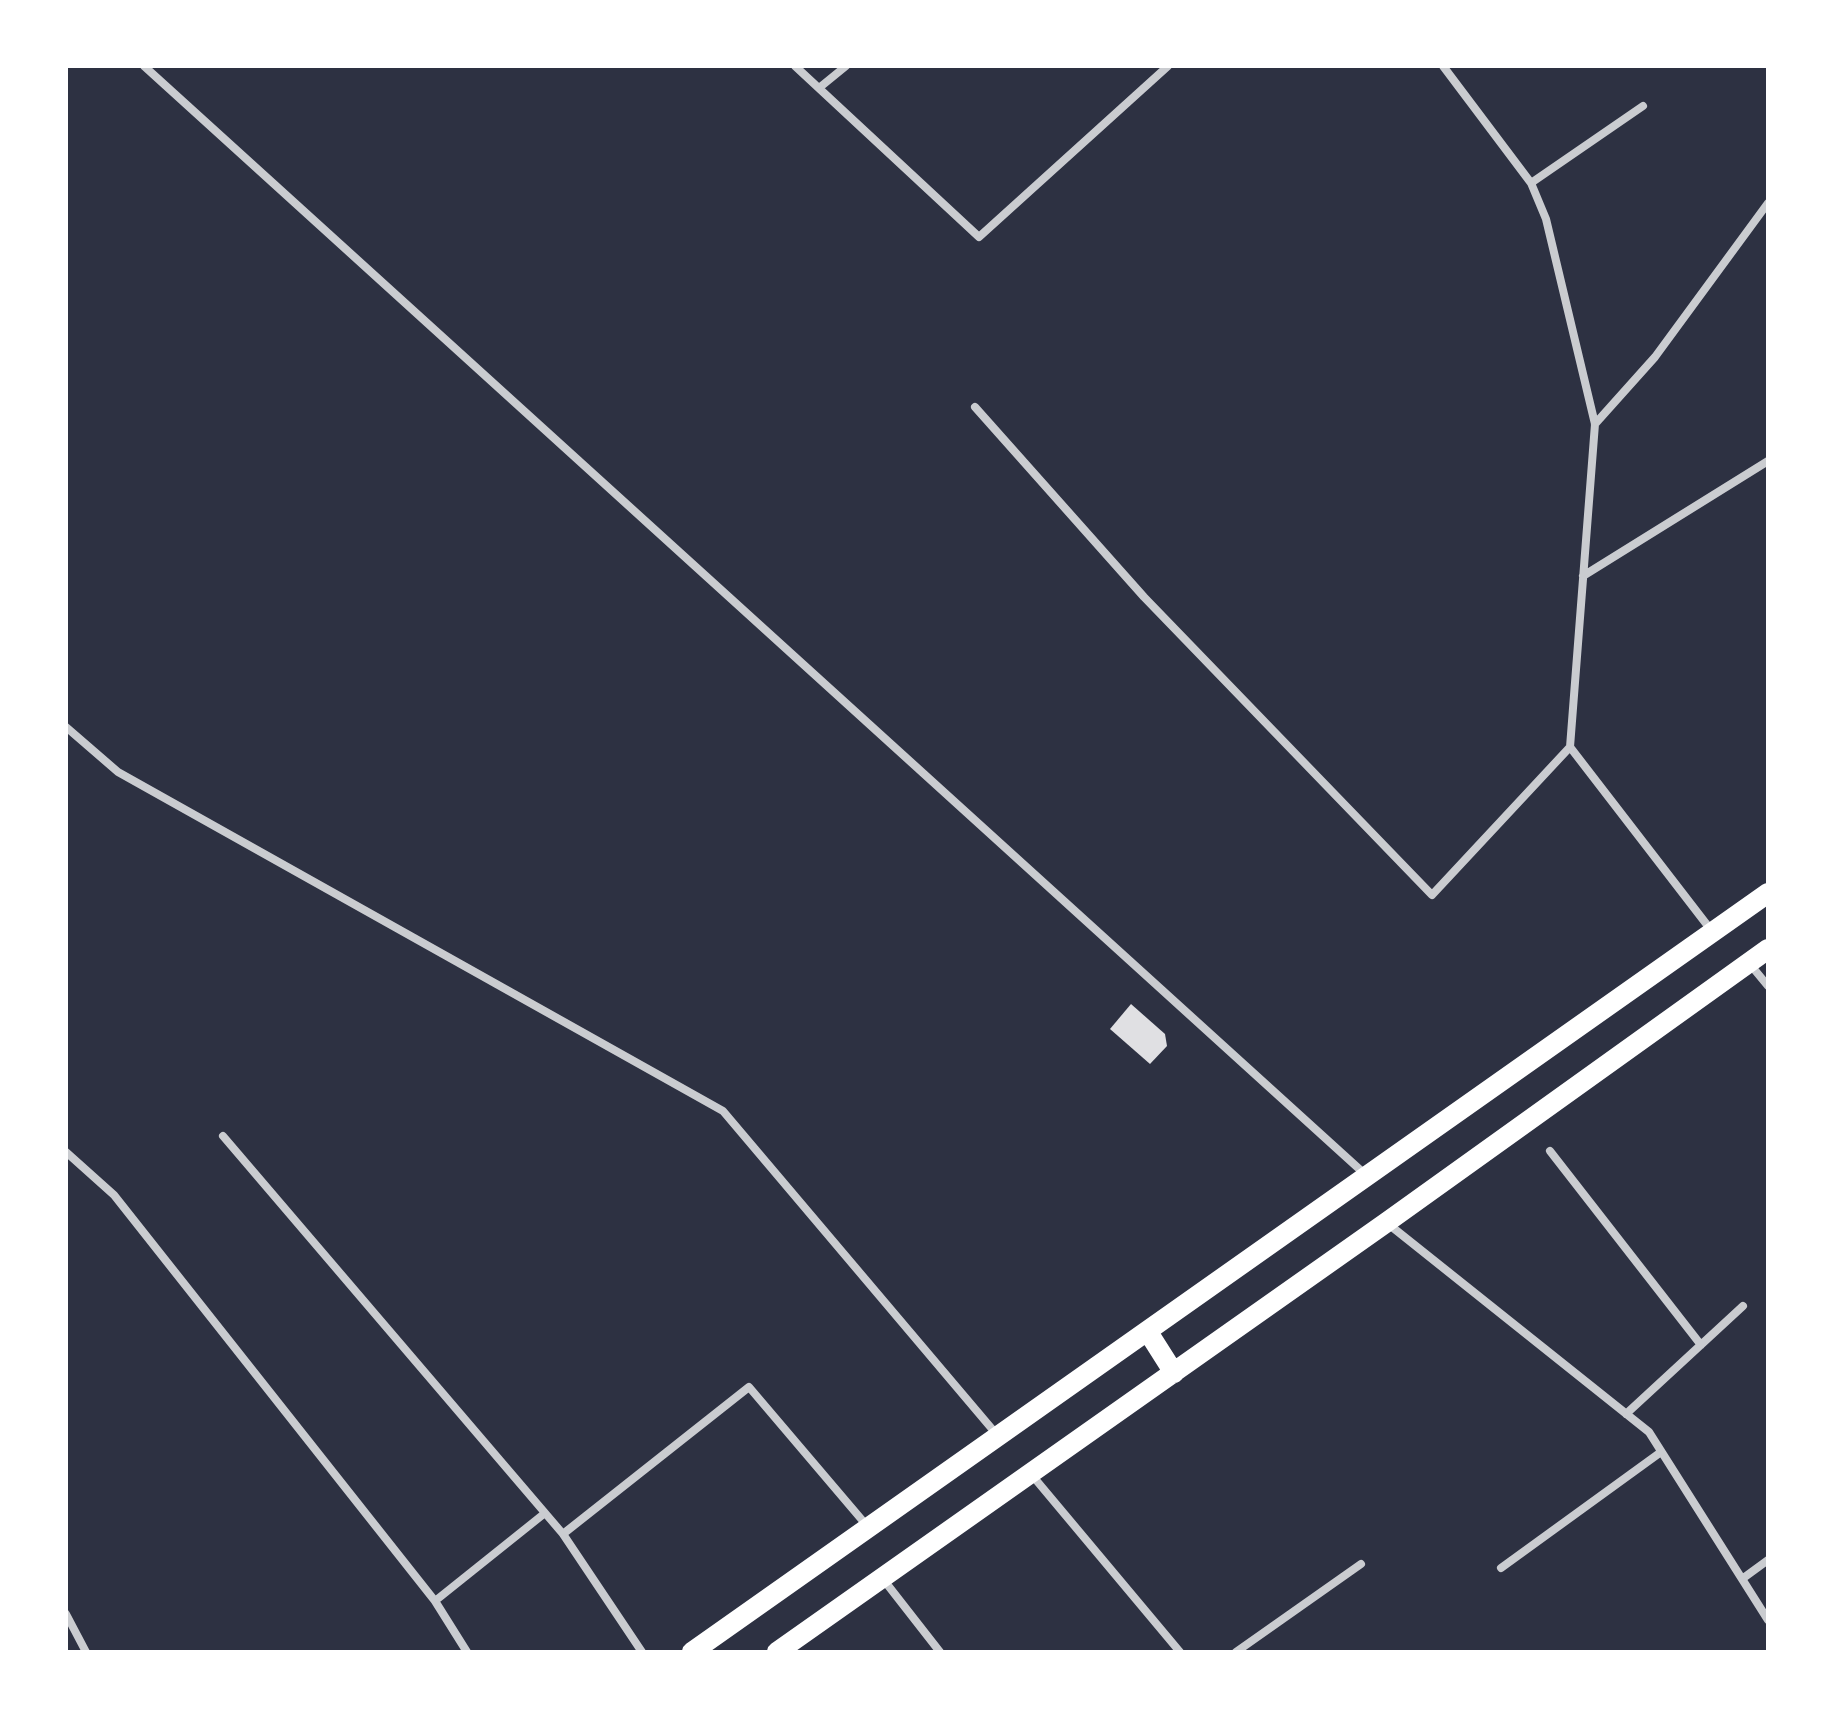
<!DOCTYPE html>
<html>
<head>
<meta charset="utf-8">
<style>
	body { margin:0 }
	#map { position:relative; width:1834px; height:1718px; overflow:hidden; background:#2d3142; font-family:"Fira Sans Condensed",sans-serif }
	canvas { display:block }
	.frame { position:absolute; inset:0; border:68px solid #fff; pointer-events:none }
</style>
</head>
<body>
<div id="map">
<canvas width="1834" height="1718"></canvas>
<div class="frame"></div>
</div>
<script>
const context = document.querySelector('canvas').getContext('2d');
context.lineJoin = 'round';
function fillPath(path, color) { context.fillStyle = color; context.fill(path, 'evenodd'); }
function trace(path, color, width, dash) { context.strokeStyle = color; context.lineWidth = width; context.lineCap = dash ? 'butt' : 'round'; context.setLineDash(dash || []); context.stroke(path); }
const building = new Path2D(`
	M1131 1004 1165 1034 1167 1046 1150 1064 1110 1029Z`);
const minor = new Path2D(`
	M144 66 1367 1176
	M795 66 979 237 1168 66
	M1443 66 1531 183 1546 219 1595 424 1570 747 1711 930
	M819 88 846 66
	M1531 183 1643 106
	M975 407 1144 597 1432 895 1570 747
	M1595 424 1655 357 1768 203
	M1583 576 1768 461
	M66 727 118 772 723 1111 998 1436
	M1749 963 1768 986
	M223 1136 563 1534 642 1652
	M1550 1151 1701 1345
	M66 1152 114 1195 435 1601 467 1652
	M1387 1223 1649 1432 1768 1620
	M1626 1414 1743 1306
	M1031 1474 1180 1652
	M563 1534 749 1387 868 1527
	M1501 1568 1661 1452
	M883 1579 940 1652
	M1742 1579 1768 1560
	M435 1601 545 1513
	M66 1614 86 1652
	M1236 1652 1361 1564`);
const primary = new Path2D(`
	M1148 1332 1174 1373
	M692 1652 1768 893
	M777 1652 1387 1222 1768 949`);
fillPath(building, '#e0e0e3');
trace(minor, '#caccd0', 8);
trace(primary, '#fff', 20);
</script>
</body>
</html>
